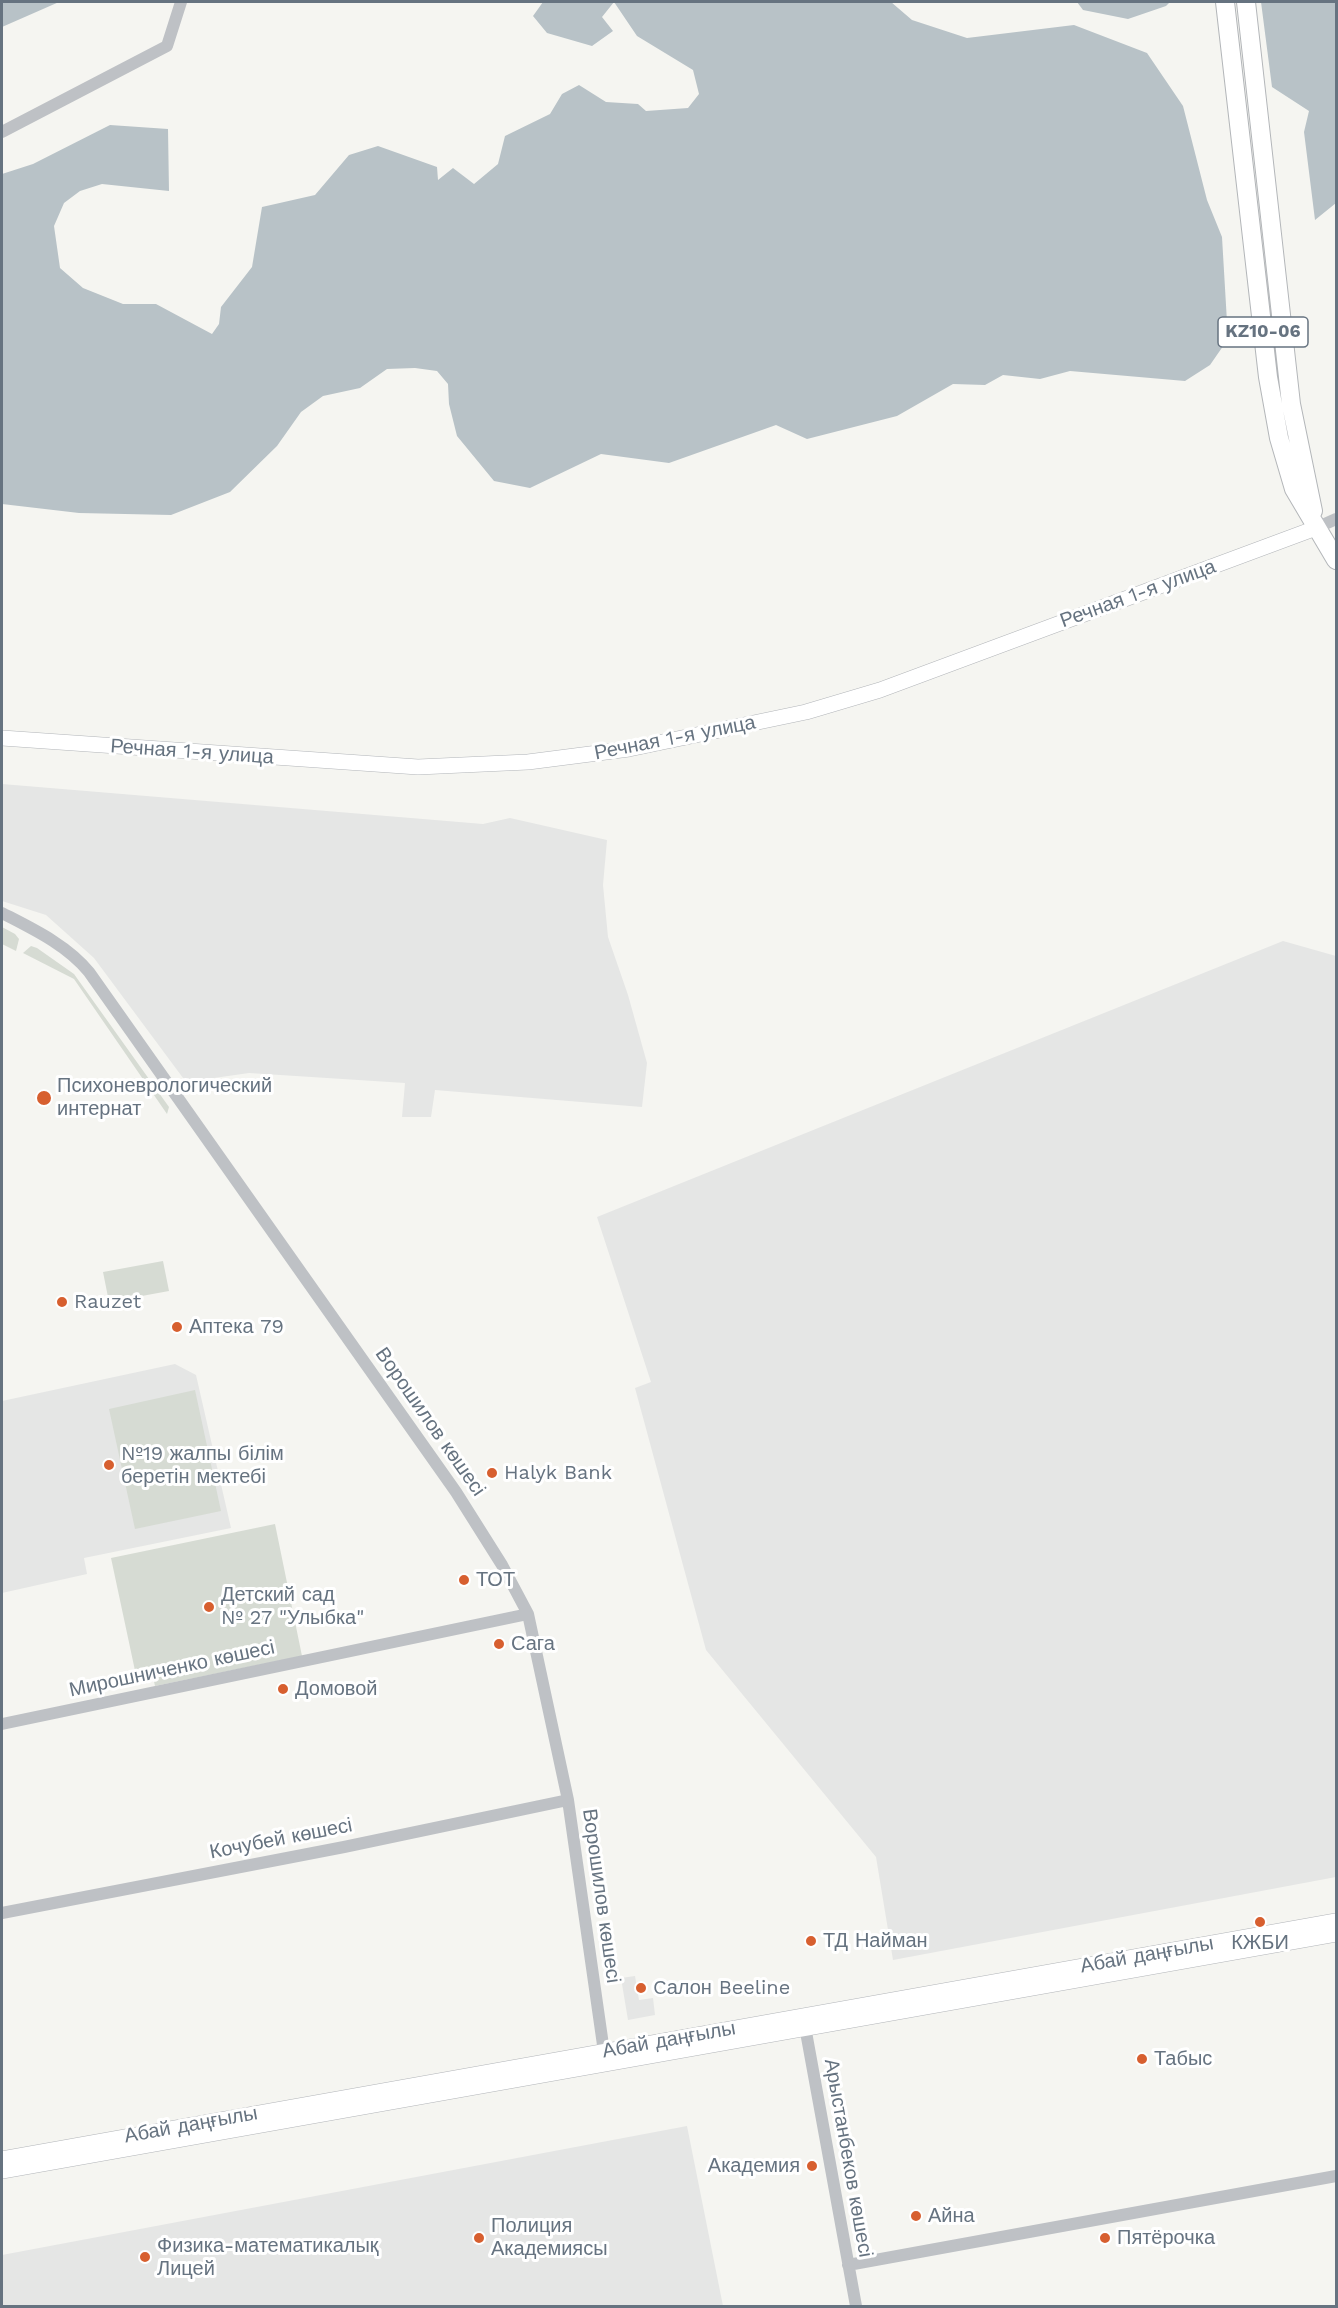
<!DOCTYPE html>
<html>
<head>
<meta charset="utf-8">
<style>
	body { margin:0 }
	#map { position:relative; width:1338px; height:2308px; overflow:hidden; background:#f5f5f1; font-family:"Work Sans",sans-serif }
	canvas { display:block }
	.frame { position:absolute; inset:0; border:3px solid #667380; pointer-events:none }
</style>
</head>
<body>
<div id="map">
<canvas width="1338" height="2308"></canvas>
<div class="frame"></div>
</div>
<script>
const context = document.querySelector('canvas').getContext('2d');
context.lineJoin = 'round';
function fillPath(path, color) { context.fillStyle = color; context.fill(path, 'evenodd'); }
function trace(path, color, width, dash) { context.strokeStyle = color; context.lineWidth = width; context.lineCap = dash ? 'butt' : 'round'; context.setLineDash(dash || []); context.stroke(path); }
function label(font, color, halo, rows, align = 'center') {
  context.font = font + ' "Work Sans",sans-serif'; context.lineWidth = 6; context.setLineDash([]); context.textBaseline = 'middle'; context.strokeStyle = halo; context.fillStyle = color; for (const [text, x, y, turn = 0] of rows) {
    context.save(); context.translate(x, y); context.rotate((+turn || 0) * Math.PI / 180); context.textAlign = isNaN(turn) ? turn : align; if (halo) context.strokeText(text, 0, 0); context.fillText(text, 0, 0); context.restore();
  }
}
const built = new Path2D(`
	M2 784 483 824 510 818 607 840 603 885 608 937 628 995 647 1063 642 1107 435 1090 431 1117H402L405 1083 249 1073 186 1082 94 958 46 915 2 901Z
	M1283 941 1336 956V1877L893 1960 876 1857 706 1650 635 1388 651 1382 597 1217Z
	M175 1364 196 1375 231 1528 84 1558 87 1574 2 1593V1401Z
	M635 1976 639 2000 653 1998 655 2015 628 2020 621 1978Z
	M687 2126 723 2306H2V2255Z`);
const green = new Path2D(`
	M2 927 15 934 19 939 16 951 2 944Z
	M31 946 37 948 74 974 169 1107 167 1114 74 979 23 953Z
	M163 1261 169 1291 109 1302 103 1272Z
	M195 1390 221 1511 135 1529 109 1409Z
	M275 1524 302 1656 155 1686 153 1677 137 1680 111 1558Z`);
const water = new Path2D(`
	M2 2H59L2 27Z
	M543 2H891L912 20 967 38 1074 25 1147 53 1183 106 1207 200 1222 237 1228 339 1210 365 1185 381 1070 371 1040 379 1003 375 985 385 953 384 897 416 807 439 776 425 669 463 601 454 530 488 494 481 457 436 449 404 448 384 437 371 415 368 387 369 360 388 323 396 301 412 277 446 230 492 171 515 79 513 2 504V174L33 164 110 125 168 129 169 191 102 184 80 191 64 203 54 226 60 268 83 288 123 304H156L212 334 219 324 221 307 252 267 262 207 315 195 349 155 378 146 437 167 438 180 453 168 474 184 498 164 505 136 550 114 562 94 579 85 606 102 638 104 646 111 688 108 699 94 693 70 637 36 614 2 602 17 613 31 592 46 547 33 533 16Z
	M1077 2H1170L1166 6 1128 19 1083 10Z
	M1261 2H1336V203L1315 220 1304 132 1309 111 1272 87Z`);
const minor = new Path2D(`
	M2 132 167 46 181 2
	M1316 528 1336 519
	M2 913C33 929 67 945 89 972L456 1492 502 1565 528 1614 568 1800 605 2059
	M2 1724 528 1614
	M2 1913 344 1847 568 1800
	M804 2021 856 2306
	M848 2265 1336 2176`);
const major = new Path2D(`
	M2 738 418 767 528 762 629 749 806 712 880 690 1316 528
	M2 2159 1336 1921
	M2 2171 1336 1934`);
const highway = new Path2D(`
	M1225 2 1268 377 1279 438 1294 489 1336 560
	M1246 2 1291 404 1313 511`);
const markers = [
	[44,1098,8,"#d75f2f"],
	[62,1302,6,"#d75f2f"],
	[177,1327,6,"#d75f2f"],
	[109,1465,6,"#d75f2f"],
	[492,1473,6,"#d75f2f"],
	[464,1580,6,"#d75f2f"],
	[209,1607,6,"#d75f2f"],
	[499,1644,6,"#d75f2f"],
	[283,1689,6,"#d75f2f"],
	[1260,1922,6,"#d75f2f"],
	[811,1941,6,"#d75f2f"],
	[641,1988,6,"#d75f2f"],
	[1142,2059,6,"#d75f2f"],
	[812,2166,6,"#d75f2f"],
	[916,2216,6,"#d75f2f"],
	[479,2238,6,"#d75f2f"],
	[1105,2238,6,"#d75f2f"],
	[145,2257,6,"#d75f2f"]
];
const shields = [
	[1263,332,90]
];
const shieldNames = [
	["KZ10-06",1263,332]
];
const streetNames = [
	["Речная 1-я улица",1138,594,-20],
	["Речная 1-я улица",675,738,-11],
	["Речная 1-я улица",192,752,4],
	["Ворошилов көшесі",430,1422,55],
	["Мирошниченко көшесі",172,1669,-12],
	["Кочубей көшесі",281,1839,-11],
	["Ворошилов көшесі",601,1896,82],
	["Абай даңғылы",1147,1955,-10],
	["Абай даңғылы",669,2040,-10],
	["Абай даңғылы",191,2125,-10],
	["Арыстанбеков көшесі",848,2158,80]
];
const poiNames = [
	["Психоневрологический",57,1086],
	["интернат",57,1109],
	["Rauzet",74,1302],
	["Аптека 79",189,1327],
	["№19 жалпы білім",121,1454],
	["беретін мектебі",121,1477],
	["Halyk Bank",504,1473],
	["ТОТ",476,1580],
	["Детский сад",221,1595],
	["№ 27 \"Улыбка\"",221,1618],
	["Сага",511,1644],
	["Домовой",295,1689],
	["ТД Найман",823,1941],
	["КЖБИ",1260,1943,"center"],
	["Cалон Beeline",653,1988],
	["Табыс",1154,2059],
	["Академия",800,2166,"right"],
	["Айна",928,2216],
	["Полиция",491,2226],
	["Академиясы",491,2249],
	["Пятёрочка",1117,2238],
	["Физика-математикалық",157,2246],
	["Лицей",157,2269]
];
fillPath(built, '#e5e6e5');
fillPath(green, '#d6dbd3');
fillPath(water, '#b8c2c7');
trace(major, '#b2b5b9', 16);
trace(highway, '#b3b6b9', 20);
trace(minor, '#bec1c5', 12);
trace(major, '#fff', 15);
trace(highway, '#fff', 18);
for (const [x, y, r, color] of markers) { const dot = new Path2D(); dot.arc(x, y, r, 0, 2 * Math.PI); context.fillStyle = color; context.fill(dot); trace(dot, '#fff', 2); }
for (const [x, y, w] of shields) { const box = new Path2D(); box.roundRect(x - w / 2, y - 15, w, 30, 4.5); context.fillStyle = '#fff'; context.fill(box); trace(box, '#667380', 1.5); }
label('bold 18px', '#667380', null, shieldNames);
label('20px', '#667380', '#fff', streetNames);
label('20px', '#667380', '#fff', poiNames, 'left');
</script>
</body>
</html>
